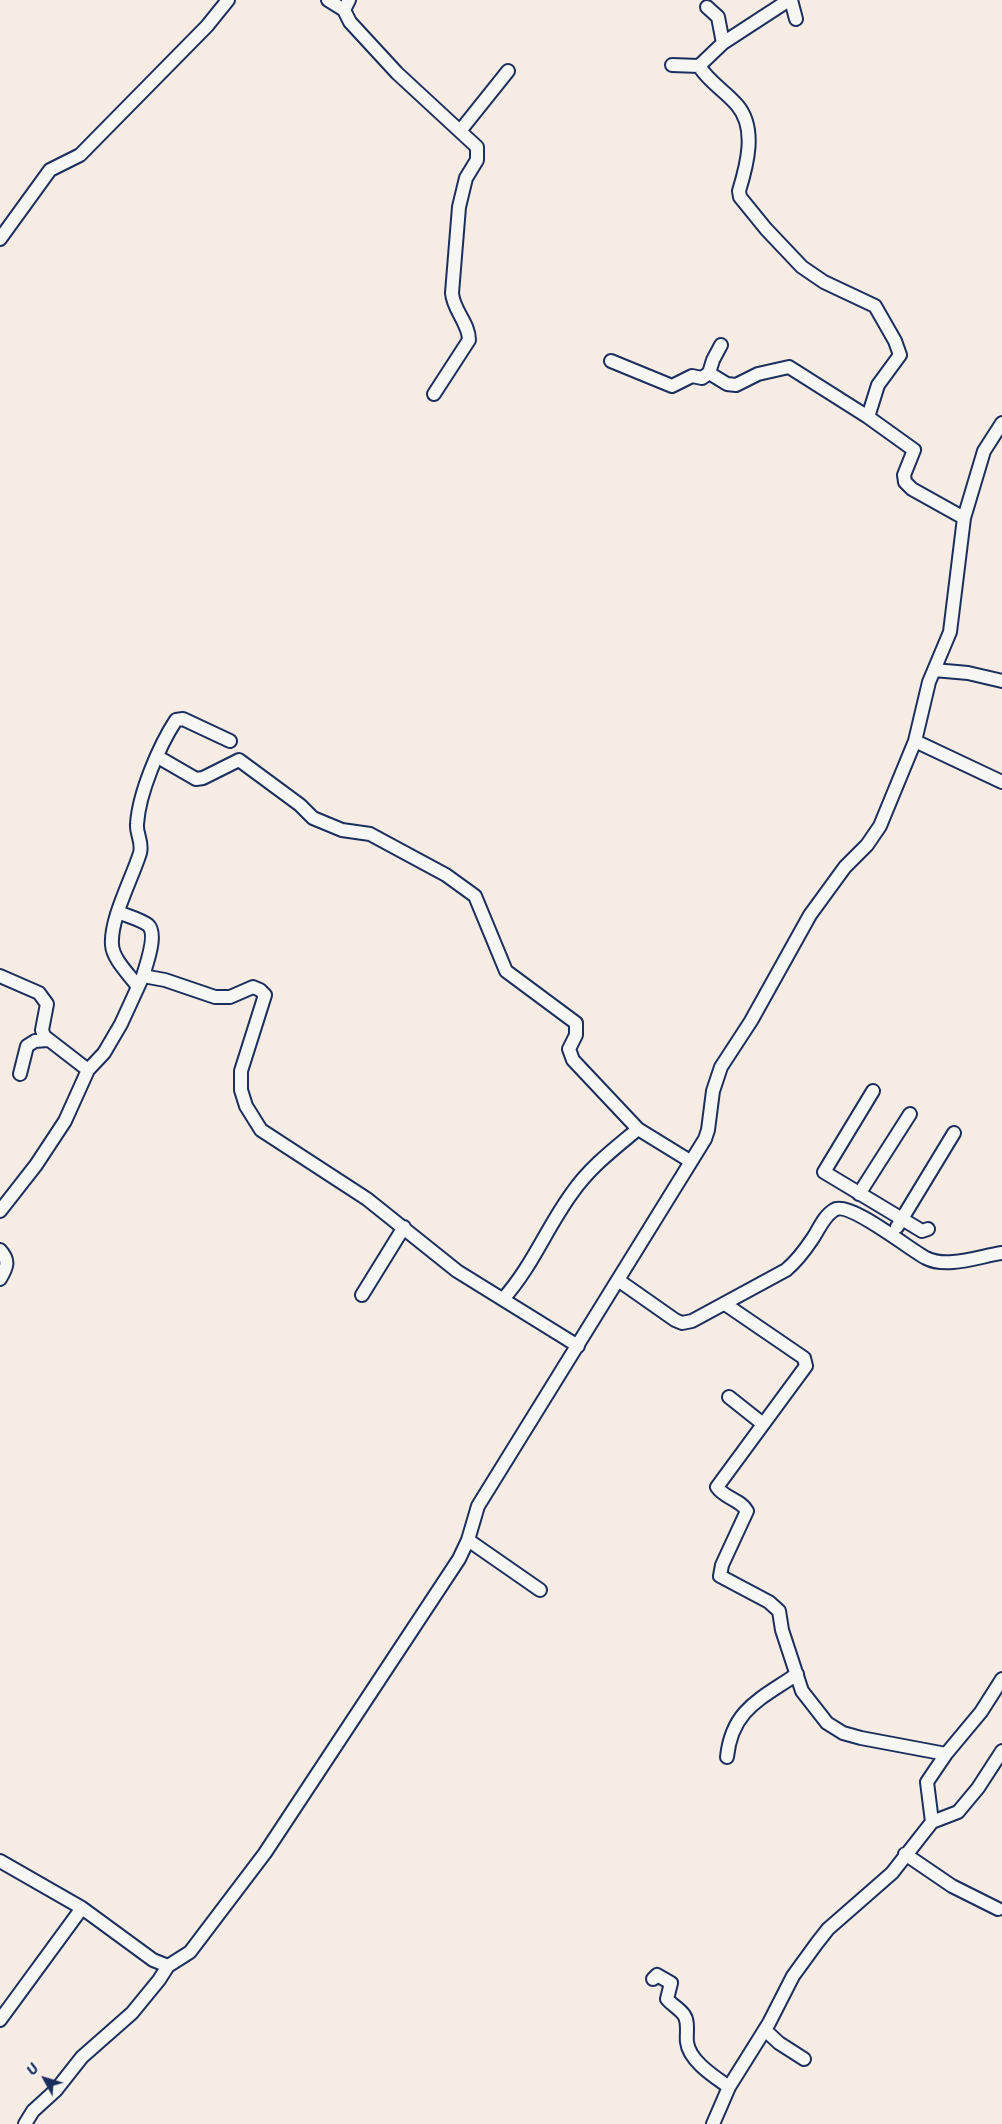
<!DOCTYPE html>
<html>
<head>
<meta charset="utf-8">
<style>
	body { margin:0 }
	#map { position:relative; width:1002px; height:2124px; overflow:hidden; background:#f6ece3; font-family:Sriracha,sans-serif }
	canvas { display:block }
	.north { position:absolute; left:20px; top:2054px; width:50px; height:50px; -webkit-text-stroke:4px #f6f6f2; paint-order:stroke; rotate:309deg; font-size:14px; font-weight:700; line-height:20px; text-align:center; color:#1b2f5e }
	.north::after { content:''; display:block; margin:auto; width:18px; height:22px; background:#1b2f5e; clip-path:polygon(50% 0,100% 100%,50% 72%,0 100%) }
</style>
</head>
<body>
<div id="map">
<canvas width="1002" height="2124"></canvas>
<div class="north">U</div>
</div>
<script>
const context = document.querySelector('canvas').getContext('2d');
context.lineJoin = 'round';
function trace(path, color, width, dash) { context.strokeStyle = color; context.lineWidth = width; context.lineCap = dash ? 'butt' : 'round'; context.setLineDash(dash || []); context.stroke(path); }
const minor = new Path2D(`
	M328 0 344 10
	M349 0 344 10 350 22 397 73 477 147V160L466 178 459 207 452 293C453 310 469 323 469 340L434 394
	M789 0 723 43 699 66C709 82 725 91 737 105 757 128 747 165 739 191L740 197 766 229 802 267 824 282 875 306 895 341 900 355 878 385 868 417 914 450 904 475 905 482 912 489 964 518
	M791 0 796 19
	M707 7 718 17 723 43
	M672 65 699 66
	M460 131 508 71
	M0 239 50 170 80 155 207 26 228 0
	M721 345 713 360 709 373 727 384 736 385 758 374 789 367 868 417
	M611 361 672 386 692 376 702 378 709 373
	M934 670 968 673 1002 681
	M915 741 1002 782
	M158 757 196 779 203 778 239 760 300 805 313 818 342 830 370 834 446 875 475 896 506 971 576 1023V1035L569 1049 573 1060 638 1129 690 1161
	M118 912C127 916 140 919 148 925 158 934 146 965 143 976
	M0 976 39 993 47 1004 42 1030 44 1036 88 1070
	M138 987C130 975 113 960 112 945 110 919 132 879 140 853 143 842 136 834 137 824 139 793 159 746 176 720L183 719 230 741
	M20 1074 27 1046 35 1041 47 1040
	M873 1091 824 1172 922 1231 928 1229
	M859 1194 910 1114
	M0 1211 36 1165 65 1121 88 1070 104 1053 121 1024 143 976 165 980 215 997H230L253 987 260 990 265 995 241 1071V1090L246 1106 261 1130 367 1199 457 1271 578 1346
	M897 1227 954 1133
	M0 1250C10 1261 7 1267 0 1279
	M618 1280 675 1320 682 1323 692 1321 786 1270C797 1261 805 1250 813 1238 819 1229 824 1216 834 1210 849 1200 910 1250 926 1258 947 1269 980 1256 1002 1253
	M362 1295 404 1227
	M503 1299C532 1267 547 1227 572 1193 590 1167 614 1149 638 1129
	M725 1304 804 1358 806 1366 717 1487C724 1498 741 1500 747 1511L722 1565 720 1576 769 1602 779 1611 782 1630 802 1691 827 1723 843 1733 861 1738 946 1754 981 1712 1002 1679
	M729 1397 763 1424
	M468 1540 540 1590
	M727 1757C732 1709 761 1699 797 1674
	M932 1822 927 1782 946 1754
	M905 1854 952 1886 998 1909
	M0 1861 82 1908 153 1960 168 1966 190 1952 265 1853 459 1559 468 1540 478 1506 705 1139 708 1130 713 1091 721 1067 751 1021 810 915 845 867 867 845 880 826 915 741 929 682 950 632 964 518 984 451 1002 423
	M653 1979 657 1975 671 1983 667 1999C672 2005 680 2009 684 2015 689 2022 686 2034 687 2042 689 2061 715 2077 729 2087
	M0 2020 82 1908
	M765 2030 779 2043 804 2059
	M25 2124 33 2111 56 2090 82 2057 132 2013 159 1980 168 1966
	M713 2124 729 2087 769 2023 793 1976 817 1943 828 1929 892 1873 932 1822 958 1812 978 1788 1002 1751`);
trace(minor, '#1b2f5e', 16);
trace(minor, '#f6f6f2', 12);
</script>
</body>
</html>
